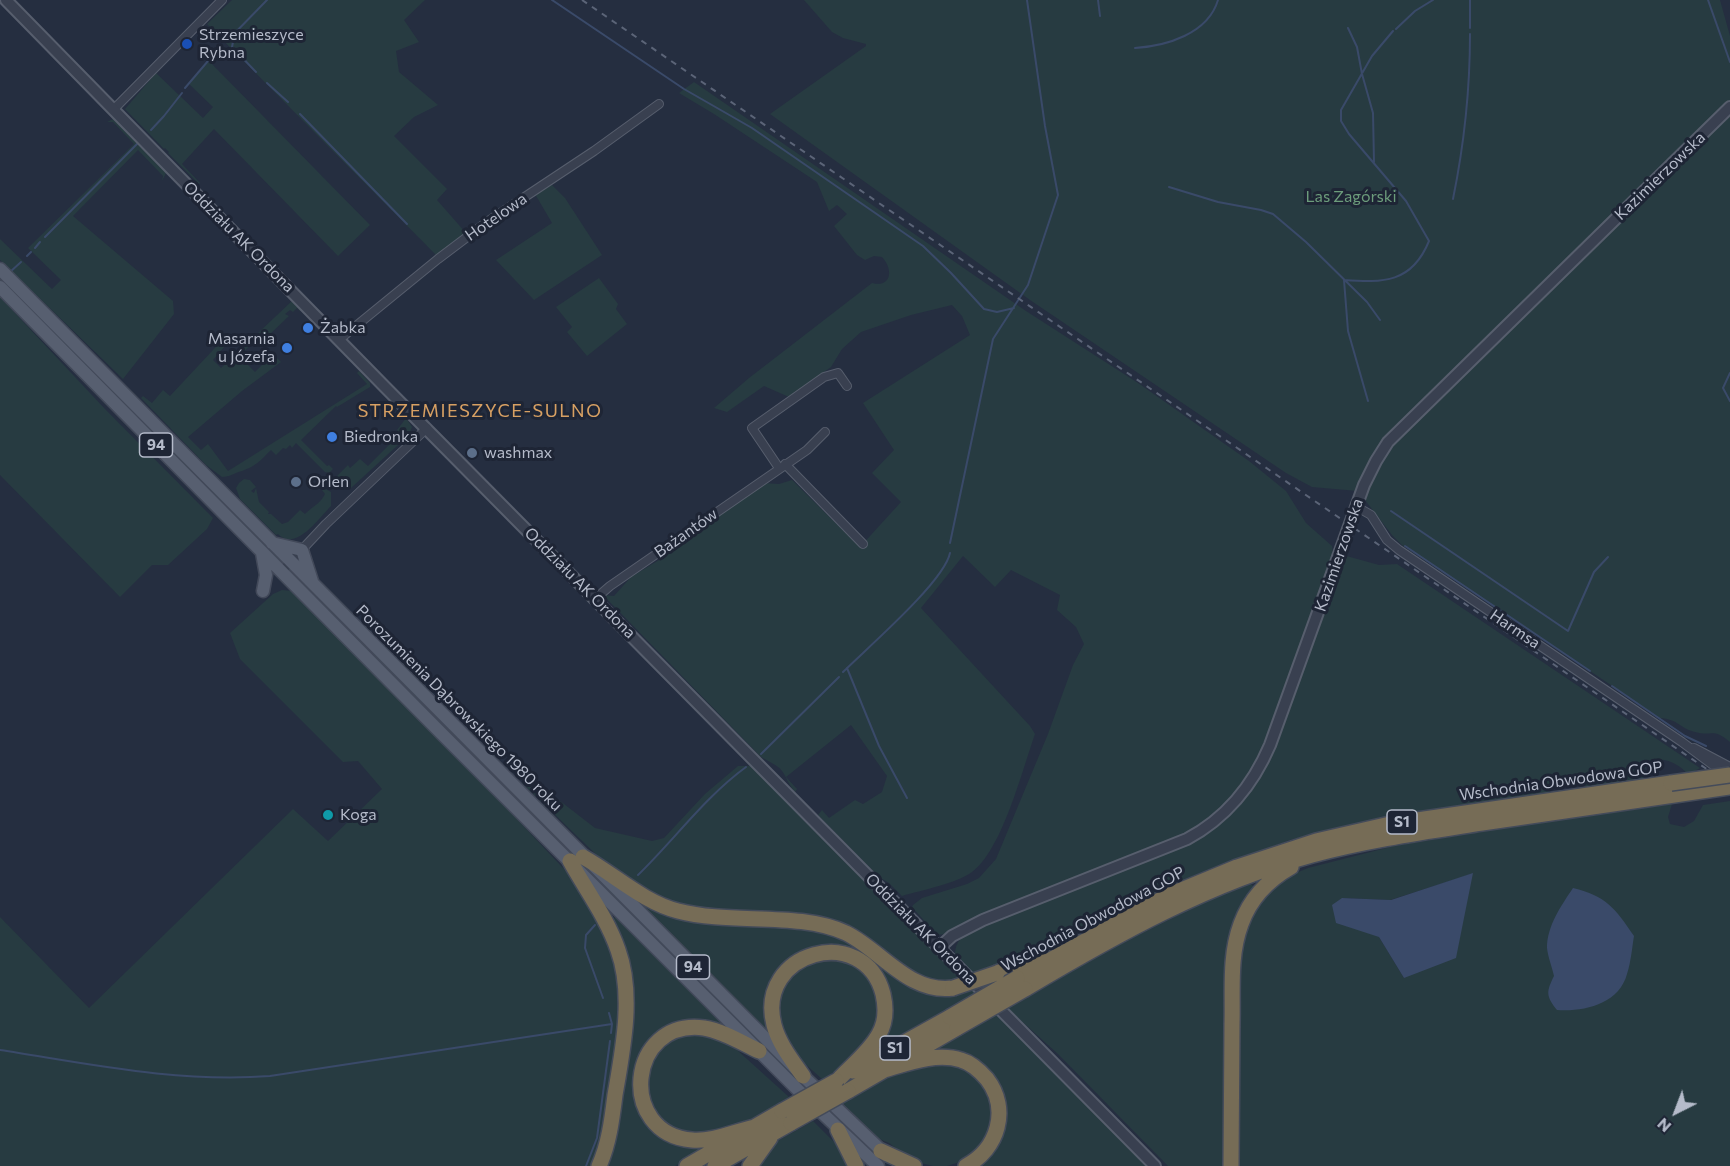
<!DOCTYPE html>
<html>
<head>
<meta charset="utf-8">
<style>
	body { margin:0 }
	#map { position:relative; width:1730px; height:1166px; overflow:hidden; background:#252e40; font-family:Commissioner,sans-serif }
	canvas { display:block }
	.north { position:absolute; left:1646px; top:1082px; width:60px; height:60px; -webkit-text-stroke:4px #1e2535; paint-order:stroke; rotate:222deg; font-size:16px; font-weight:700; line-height:24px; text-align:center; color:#b5bbca }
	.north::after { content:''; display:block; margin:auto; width:21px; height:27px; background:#b5bbca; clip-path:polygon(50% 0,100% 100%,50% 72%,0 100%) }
</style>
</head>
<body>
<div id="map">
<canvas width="1730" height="1166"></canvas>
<div class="north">N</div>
</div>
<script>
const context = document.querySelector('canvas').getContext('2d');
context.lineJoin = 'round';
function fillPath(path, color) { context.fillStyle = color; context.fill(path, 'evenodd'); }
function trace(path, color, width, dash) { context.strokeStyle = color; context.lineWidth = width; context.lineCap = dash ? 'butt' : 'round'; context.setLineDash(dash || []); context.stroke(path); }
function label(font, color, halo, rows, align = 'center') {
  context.font = font + ' Commissioner,sans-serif'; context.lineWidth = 6; context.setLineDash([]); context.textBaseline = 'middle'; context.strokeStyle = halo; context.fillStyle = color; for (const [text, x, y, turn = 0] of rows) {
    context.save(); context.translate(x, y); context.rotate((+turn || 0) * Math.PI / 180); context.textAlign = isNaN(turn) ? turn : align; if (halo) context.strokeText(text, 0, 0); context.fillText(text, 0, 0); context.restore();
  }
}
const green = new Path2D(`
	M232 0H425L404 20 419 42 396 51 399 72 438 105 414 117 394 136 447 189 437 200 466 233 437 256 207 24Z
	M804 0H1720L1730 36V101L1417 408 1358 491 1312 487 1286 473 1030 300 770 114 866 46V44L843 38 832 32Z
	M209 61 370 225 338 256 214 129 182 164 200 183 199 184 168 153 169 152 165 148 164 149 125 109 156 73 203 118 213 107 189 84Z
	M694 82 1026 311 1138 383 1249 461 1286 491 1306 523 1332 546 1333 554 1262 754 1253 771 1228 804 1204 824 1170 842 978 918 945 934 937 935 912 907 913 905 922 898 967 884 979 878 996 859 1048 734 1073 665 1084 644 1076 627 1057 610 1060 595 1011 570 995 587 963 556 921 608 1030 726 1035 734C1022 771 1002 850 972 872 955 884 922 890 902 896L889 883 879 877 818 815 822 810 829 818 855 800 863 804 882 792 887 776 851 725 786 777 797 789 795 792C789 785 788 781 784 774 780 765 768 762 760 756L603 595 614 596 631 577 664 557 678 541 763 483 779 484 792 480 860 547 901 502 872 473 894 450 863 403 970 335 962 316 952 305 911 315 861 332 842 349 831 367 789 397 764 386 727 412 714 408 749 378 872 283C891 288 894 270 882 257L874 256 865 260 857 255 834 226 847 214 837 205 829 211 817 182 714 114 679 93Z
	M1730 114V742C1712 727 1713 737 1695 732 1681 729 1678 719 1660 718L1402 545 1392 535 1365 500C1367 478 1381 461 1393 444Z
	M115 118 167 171 162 181 163 176 138 150 73 216 173 301 174 314 123 379 0 260V239L52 289 61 280 28 248 134 144 113 122H107Z
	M552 185 565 198 602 255 534 300 496 260 552 223 535 194Z
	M599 278 618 304 616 309 627 324 587 356 567 332 572 327 556 307Z
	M0 297 105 409 213 518 207 529 168 565H152L120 597 0 475Z
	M293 300 300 307V311L297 308 293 312 290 310 285 314 289 316 268 336 273 341 268 344 260 336 239 356 255 372 273 354 281 362 242 391 188 437 201 450 208 444 228 471 367 384 357 373 359 371 370 383V387L337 407 336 406 301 440 327 466 329 465 333 469 329 473 325 472 296 443 292 448 290 445 286 449 283 448 276 455 271 450C260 461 256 466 242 471 234 473 230 477 222 477L206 465 141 398 143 396 152 403 163 390 170 396 227 335 231 339 213 360 221 368Z
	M406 418 412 427 409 435 351 488 342 487 337 484 336 477 348 465 350 468 360 459 368 466 400 434 397 430Z
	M244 479 250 480 256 487 251 491 254 493 256 488 259 502 269 512 268 514H271L282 524 288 522 300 510 305 514C313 506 321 503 325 494L322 490 324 488 331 492V506C318 519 296 552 278 534L276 535 240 499 236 488 239 483Z
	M1343 555 1379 565 1397 564 1700 768 1688 775C1680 763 1656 752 1646 767 1644 771 1644 777 1643 781L1589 787 1579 783 1566 782 1547 793 1362 822 1290 840 1193 876 1039 951 976 976 955 953C956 941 962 937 970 931L1188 843 1250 789Z
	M282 590 292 591 478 778 564 869 581 890 609 942 619 983 620 1017 609 1106 594 1166H0V917L89 1008 293 809 328 841 382 789 358 761 343 762 240 659 230 633 273 594Z
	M738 766H754C825 836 892 910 963 979L943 984 908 971 858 936 665 902 607 865 521 782 546 790 595 828 652 841 664 838 705 794Z
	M1730 801V1166H1235L1238 952 1254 907 1284 878 1308 868 1394 846 1516 826 1672 804 1668 817 1670 824 1684 827 1694 821 1703 805ZM1472 874 1404 978 1379 937 1342 898 1390 900Z
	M1250 883 1254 887 1238 921 1227 1166H1168L1058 1054 1006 1007 1133 937 1229 890Z
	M631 895 805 927 840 937 859 946 900 978 973 989 977 994 870 1054 884 1034 881 976 819 947 767 994 765 1012 774 1041 697 961Z
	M615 917 730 1032 685 1023 635 1076C632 1096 640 1108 651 1124L721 1141 675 1166H604L629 1034 611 922Z
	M834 956 866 971 880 1003 876 1032 845 1066 822 1079 794 1054 784 1039 776 1005 793 970Z
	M998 1012 1149 1166H973L996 1143 990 1075 922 1054Z
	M689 1032 726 1040 789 1097 742 1125 700 1137 669 1128 652 1112 644 1078 658 1049Z
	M918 1064 963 1065 985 1084 994 1110 988 1138 969 1159 947 1166H933L913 1161 889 1143 879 1139 841 1104 899 1071Z
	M813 1121 841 1149 849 1166H756L772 1144Z`);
const water = new Path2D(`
	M1473 873 1456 958 1404 978 1379 937 1336 923 1332 905 1342 898 1391 900Z
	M1573 888C1606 896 1615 908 1634 936 1632 948 1631 962 1627 974 1619 1004 1584 1012 1557 1010 1546 996 1546 992 1554 976 1552 967 1548 957 1547 948 1547 926 1561 906 1573 888Z`);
const stream = new Path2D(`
	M552 0 684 89 752 128 923 246 951 273 984 309 997 312 1014 308
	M1098 0 1100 16
	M1708 0 1730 62
	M1348 28 1357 47 1362 74 1373 113 1374 162
	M1470 28V0
	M1396 29 1415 11 1433 0
	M230 38 233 42 232 47 256 72
	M228 40 267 0
	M1135 48C1166 46 1208 34 1218 0
	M267 83 288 102
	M185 88 208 61
	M300 114 407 224
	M151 130 164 116 182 93
	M1169 187 1218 202 1261 210 1273 214 1306 242 1367 302 1380 320
	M1453 199C1464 145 1470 90 1470 34
	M45 237 140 141
	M35 248 40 242
	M27 256 31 252
	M10 272 21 262
	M1344 280C1383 283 1412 283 1429 241L1406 201 1349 134 1341 121V110L1372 56 1393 31
	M1344 280 1348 331 1368 401
	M1730 373 1723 388 1730 401
	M1391 511 1568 631 1594 572 1608 557
	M950 543 993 339 1028 285 1058 195 1045 126 1027 0
	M1405 546 1590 671
	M847 668 879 746 907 798
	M843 672C867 648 944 582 950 553
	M1612 686 1685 736 1706 746
	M761 754 839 677
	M638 875C675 839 705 797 746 767
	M595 925 586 935 585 948 603 998
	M611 1033 612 1024
	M0 1050C90 1064 178 1083 270 1076L612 1024 609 1013
	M586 1166 597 1138 610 1041`);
const minor = new Path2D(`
	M114 109 222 0
	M340 339 438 259 487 222 594 151 659 104
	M785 464 863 544
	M779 468 752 428 824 377 838 373 847 386
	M1357 507 1371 515 1387 540 1399 550 1682 742 1725 774
	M281 572 326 524 427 428
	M595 599 610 586 807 450 825 432
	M1694 748 1730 767`);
const tertiary = new Path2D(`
	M6 0 382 384 1155 1166
	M939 948 952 936 983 920 1187 839C1225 819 1253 785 1270 745L1364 485 1376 461 1388 442 1730 107`);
const primary = new Path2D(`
	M0 269 803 1076 886 1155
	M0 287 441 733 798 1090 878 1166
	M272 543 302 550 312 581
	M262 553 266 575 263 591`);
const motorway = new Path2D(`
	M583 857C614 874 643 902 678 911 732 925 798 911 846 933 881 950 909 994 953 988
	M570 861C586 890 607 918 618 950 634 994 623 1049 615 1095 612 1119 609 1144 599 1166
	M997 973 1038 957
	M1017 978 1167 896 1237 867 1316 841 1390 824 1671 783
	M1025 989C1116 935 1209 883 1312 855 1368 840 1425 832 1482 823 1565 811 1647 799 1730 787
	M884 1070C908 1063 937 1052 961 1060 972 1063 980 1071 987 1079 1010 1109 998 1149 966 1166
	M853 1071 950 1017
	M803 1076C792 1060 779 1044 774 1025 755 951 864 922 883 994 886 1007 886 1022 879 1034 870 1051 852 1065 839 1079
	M848 1091 957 1028
	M755 1127C736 1131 712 1142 692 1140 617 1134 627 1018 704 1028 723 1031 742 1043 759 1051
	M838 1130 856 1166
	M881 1151 914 1166
	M687 1166 782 1111
	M715 1166 791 1123
	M750 1166 770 1138
	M1231 1166C1231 1119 1232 1071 1232 1024 1233 991 1229 956 1241 924 1250 899 1268 880 1291 867`);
const rail = new Path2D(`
	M582 0 1730 785`);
const motorwayBridge = new Path2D(`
	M1671 783 1730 775
	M953 988 997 973
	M950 1017 1017 978
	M957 1028 1025 989
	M782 1111 836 1081
	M791 1123 848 1091`);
const markers = [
	[187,44,6,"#1a4fb4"],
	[308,328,6,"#3f7fe0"],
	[287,348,6,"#3f7fe0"],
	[332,437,6,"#3f7fe0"],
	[472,453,6,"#5c6f8a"],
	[296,482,6,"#5c6f8a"],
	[328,815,6,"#0f9aa8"]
];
const shields = [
	[156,445,33],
	[1402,822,30],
	[693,967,33],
	[895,1048,30]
];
const shieldNames = [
	["94",156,445],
	["S1",1402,822],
	["94",693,967],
	["S1",895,1048]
];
const poiNames = [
	["Strzemieszyce",199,35],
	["Rybna",199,53],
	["Żabka",320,328],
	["Masarnia",275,339,"right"],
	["u Józefa",275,357,"right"],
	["Biedronka",344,437],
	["washmax",484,453],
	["Orlen",308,482],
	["Koga",340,815]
];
const streetNames = [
	["Kazimierzowska",1660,176,-44],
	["Hotelowa",496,217,-35],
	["Oddziału AK Ordona",239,237,45],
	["Bażantów",686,533,-35],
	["Kazimierzowska",1339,555,-71],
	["Oddziału AK Ordona",580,583,45],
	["Harmsa",1515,629,34],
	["Porozumienia Dąbrowskiego 1980 roku",459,708,45],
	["Wschodnia Obwodowa GOP",1561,781,-8],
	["Wschodnia Obwodowa GOP",1093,919,-28],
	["Oddziału AK Ordona",921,929,45]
];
const parkNames = [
	["Las Zagórski",1351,197]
];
const neighbourhoodNames = [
	["STRZEMIESZYCE-SULNO",480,411]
];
fillPath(green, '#273b41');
fillPath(water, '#3a4a69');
trace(stream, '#3a4a69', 2);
trace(minor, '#575e6d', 10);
trace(tertiary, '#575e6d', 14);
trace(primary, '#424959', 15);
trace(motorway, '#444b5a', 18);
trace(minor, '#394050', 8);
trace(tertiary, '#394050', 10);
trace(primary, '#575f70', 12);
trace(motorway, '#766c56', 15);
trace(rail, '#5b6477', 2, [6, 6]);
trace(motorwayBridge, '#444b5a', 18, []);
trace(motorwayBridge, '#766c56', 15);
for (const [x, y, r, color] of markers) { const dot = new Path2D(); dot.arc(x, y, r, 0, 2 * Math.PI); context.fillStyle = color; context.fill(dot); trace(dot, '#1e2535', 2); }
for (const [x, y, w] of shields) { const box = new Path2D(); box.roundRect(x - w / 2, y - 12, w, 24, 4.5); context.fillStyle = '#1e2535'; context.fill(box); trace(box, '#b5bbca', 1.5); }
label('bold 15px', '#b5bbca', null, shieldNames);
label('16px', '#b5bbca', '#1e2535', poiNames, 'left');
label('16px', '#b5bbca', '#1e2535', streetNames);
label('16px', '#6c9c7b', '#1e2535', parkNames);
context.letterSpacing = '1.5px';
label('18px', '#d7a063', '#1e2535', neighbourhoodNames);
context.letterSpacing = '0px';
</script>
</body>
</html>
